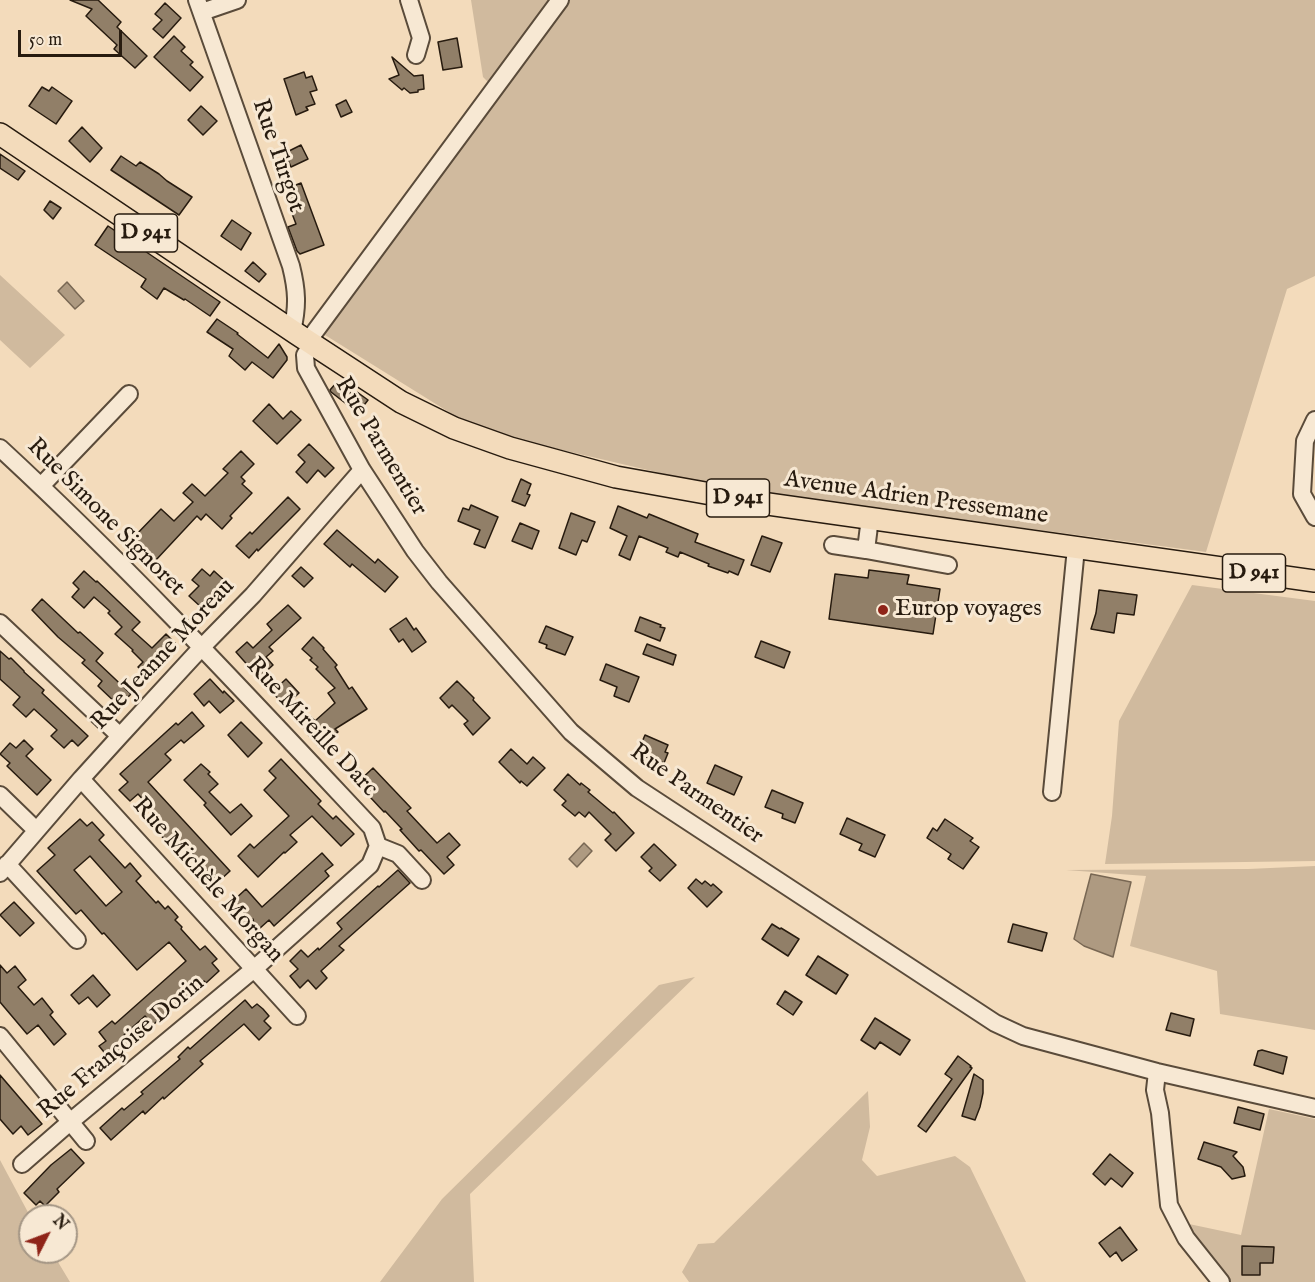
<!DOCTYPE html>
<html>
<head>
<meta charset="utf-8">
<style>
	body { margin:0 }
	#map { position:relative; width:1315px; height:1282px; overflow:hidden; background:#f3dbbb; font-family:"IM FELL English",serif }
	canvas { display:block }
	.north { position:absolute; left:18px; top:1204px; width:60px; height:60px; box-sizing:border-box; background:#f7e8d3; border:2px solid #a49685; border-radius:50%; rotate:48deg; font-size:16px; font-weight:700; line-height:24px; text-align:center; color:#271b0f }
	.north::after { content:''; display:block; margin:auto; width:21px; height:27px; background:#8f2418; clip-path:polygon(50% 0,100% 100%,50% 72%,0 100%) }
	.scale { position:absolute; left:18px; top:30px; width:104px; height:27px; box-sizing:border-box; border:3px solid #271b0f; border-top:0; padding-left:8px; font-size:18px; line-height:21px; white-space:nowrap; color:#271b0f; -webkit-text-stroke:4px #f7e8d3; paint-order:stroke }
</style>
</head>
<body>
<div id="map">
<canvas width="1315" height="1282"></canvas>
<div class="north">N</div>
<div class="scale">50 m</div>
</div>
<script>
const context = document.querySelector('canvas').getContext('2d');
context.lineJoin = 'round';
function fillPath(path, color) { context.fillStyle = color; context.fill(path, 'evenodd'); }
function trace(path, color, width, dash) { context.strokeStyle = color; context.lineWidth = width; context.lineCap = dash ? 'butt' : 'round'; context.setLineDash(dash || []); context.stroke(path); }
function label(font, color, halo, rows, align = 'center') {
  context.font = font + ' "IM FELL English",serif'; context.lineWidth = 6; context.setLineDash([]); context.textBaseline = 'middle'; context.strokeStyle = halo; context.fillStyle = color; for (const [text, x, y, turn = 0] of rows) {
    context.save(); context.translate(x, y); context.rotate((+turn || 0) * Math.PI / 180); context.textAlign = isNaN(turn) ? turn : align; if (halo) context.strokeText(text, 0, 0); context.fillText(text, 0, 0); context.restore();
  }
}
const green = new Path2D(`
	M471 0H553L491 85 483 77Z
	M566 0H1315V276L1287 289 1206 552 729 489 515 439 468 424 325 335 327 325Z
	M0 275 65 335 30 368 0 340Z
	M1192 585 1315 601V861L1105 864 1112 816 1119 721Z
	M1315 866V1030L1220 1014 1217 971 1130 946 1146 876 1066 870 1248 869Z
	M695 977 470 1194 474 1282H380L442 1199 659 985Z
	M868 1091 870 1127 862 1160 877 1176 955 1156 970 1167 1026 1282H689L682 1272 698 1244 714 1243Z
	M1269 1109 1315 1119V1282H1230L1198 1240 1189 1224 1241 1235Z
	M0 1160 30 1216V1252H52L70 1282H0Z`);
const water = new Path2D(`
	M67 282 84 301 75 309 58 291Z
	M584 843 592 851 577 867 569 859Z
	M1091 874 1131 882 1113 957 1084 946 1074 939Z`);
const building = new Path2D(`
	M70 0H98L121 22 117 27 147 56 135 68 114 49 117 45 86 16 92 9Z
	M165 3 181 18 163 38 153 29 162 20 155 14Z
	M174 36 185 47 181 51 193 62 190 65 203 77 190 91 154 57Z
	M457 38 462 67 443 70 438 42Z
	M392 57 414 76 423 75 424 89 418 90V92L410 93 404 88 402 90 389 79 399 75Z
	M304 72 306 78 312 76 317 90 310 92 315 104 306 107 308 110 296 115 284 79Z
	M42 87 49 91 52 87 72 101 56 124 29 106Z
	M346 100 352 112 341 117 336 105Z
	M201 106 217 121 203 135 188 120Z
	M82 127 102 148 90 162 69 141Z
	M301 145 308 159 291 167 285 153Z
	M0 154 25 171 18 180 0 168Z
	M121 156 136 166 140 162 159 174 167 181 192 197 179 215 111 170Z
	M301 183 324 245 300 254 297 251 288 227 296 224 283 190Z
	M50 201 61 208 53 219 44 210Z
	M232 220 251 233 241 250 221 236Z
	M108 226 220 302 210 316 185 299 184 300 164 288 157 299 141 287 146 279 95 245Z
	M253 262 266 274 259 282 245 271Z
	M217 319 238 333 237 334 268 358 279 344 287 357V360L273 378 252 362 245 370 229 356 233 349 207 332Z
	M337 382 355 395 357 392 368 400 358 413 331 392 330 390Z
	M269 404 283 419 291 411 301 420 277 444 253 421Z
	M309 444 334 468 325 477 318 470 307 483 296 472 305 462 298 455Z
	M241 451 254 464 241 477 245 481 242 484 252 493 230 516 232 518 222 529 206 514 201 520 197 516 155 561 132 539 161 509 174 521 193 502 183 493 192 484 205 496 228 473 223 469Z
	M521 479 531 484 527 494 530 495 525 506 512 501Z
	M288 497 300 509 258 551 257 549 249 558 236 546 250 532 252 534Z
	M471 505 498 517 485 548 474 544 480 530 458 521 463 508 469 510Z
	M618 506 647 518 649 514 698 534 695 542 744 560 738 575 729 571 728 573 708 566 709 564 680 552 678 557 666 552 668 548 639 536 630 560 619 555 627 536 610 528Z
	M571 513 595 522 587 542 582 540 576 555 559 548Z
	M520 523 539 531 532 549 512 541Z
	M337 530 375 563 378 559 398 577 385 592 352 564 350 567 324 544Z
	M762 536 782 543 770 572 751 565Z
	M301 567 313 578 304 587 292 576Z
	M202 569 210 576 214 571 225 581 201 607 189 596 199 586 192 580Z
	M869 570 909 575 907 584 940 589 933 634 829 619 835 574 868 578Z
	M84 571 96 582 97 581 140 622 132 630 152 648 166 634 177 645 148 676 138 667 143 662 132 651 133 650 115 634 122 627 108 613 110 611 94 597 84 608 72 597 79 589 73 583Z
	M1099 590 1137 595 1134 615 1117 613 1114 633 1091 629 1096 613Z
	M42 599 78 633 80 632 103 653 96 661 131 694 119 706 98 686 102 681 82 663 85 660 58 637 32 610Z
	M288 605 301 618 269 647 273 651 266 657 273 665 259 678 236 652 247 642 253 648 272 630 267 624Z
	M640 617 661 625 660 627 665 628 660 641 635 631Z
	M406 618 414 630 416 628 426 642 412 652 403 639 399 642 390 629Z
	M546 626 573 637 565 655 546 648 547 645 539 642Z
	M313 637 324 648 323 649 337 665 335 667 349 689 352 687 367 709 335 729 338 732 320 748 305 731 306 730 301 724 310 716 315 721 335 703 328 693 335 688 316 669 318 667 310 660 312 658 302 649Z
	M761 641 790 652 784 668 755 657Z
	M647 644 676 655 673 665 643 654Z
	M0 651 9 659 11 658 24 671V672L44 690 42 693 88 736 78 746 72 740 64 748 51 736 57 730 34 709 26 717 13 705 20 697 0 679Z
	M606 664 639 677 629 702 614 696 617 687 600 680Z
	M210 679 223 693 224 691 234 701 220 713 209 701 204 706 194 694Z
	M286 679 299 693 285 706 272 692Z
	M457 681 474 698 473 700 490 718 473 735 464 724 468 721 452 705 449 708 440 698Z
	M192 712 204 726 184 743 181 740 165 754 171 760 148 782 230 871 218 882 210 873 202 881 192 869 200 862 182 842 180 843 172 835 166 841 156 830 162 824 155 815 156 814 138 794 130 801 119 790 128 782 120 774 176 723 178 725Z
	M241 722 262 743 248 757 228 735Z
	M645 735 668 745 665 752 668 753 664 763 637 754Z
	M24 740 33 749 26 756 51 780 37 795 7 766 10 763 0 754 10 743 16 748Z
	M511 749 527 764 533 757 545 768 527 786 521 781 520 783 499 762Z
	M281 759 321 801 318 804 333 819 336 816 354 834 341 846 312 816 290 835 297 842 285 853 284 852 258 877 238 856 250 844 254 848 289 816 264 790 276 778 269 771Z
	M201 764 210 772 208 774 218 784 209 792 230 813 241 804 252 816 231 835 204 805 206 803 184 780Z
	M715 765 742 777 734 795 707 783Z
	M373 768 411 808 407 811 437 843 449 833 460 845 447 857 454 865 444 874 421 850 419 851 400 830 402 829 385 811 384 812 357 783Z
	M568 774 580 785 581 783 590 790 588 792 613 813 614 812 634 833 616 851 605 840 611 834 589 812 585 817 579 812 575 816 562 805 566 801 554 790Z
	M772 790 803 803 795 823 782 818 783 814 765 807Z
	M847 818 885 835 875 857 859 850 862 844 840 834Z
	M80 819 87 826 92 822 104 835 99 840 125 868 130 863 141 876 136 881 156 903 158 901 165 909 168 906 178 917 175 920 182 927 181 929 200 950 205 946 217 959 212 963 219 971 206 983 204 981 176 1008 174 1005 153 1025 145 1016 124 1035 129 1040 109 1058 99 1046 106 1041 99 1032 112 1021 115 1024 186 961 169 942 137 970 104 933 102 934 81 910 76 914 37 871 55 855 48 848ZM90 856 122 892 106 906 74 870Z
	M945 819 973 838 970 841 979 847 963 869 948 859 951 854 927 838 933 828 937 831Z
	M654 844 676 865 660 881 649 871 652 868 641 857Z
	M322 853 333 865 325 871 329 876 274 926 269 920 259 929 254 924 253 919 244 927 234 915 240 909 233 901 246 889 262 907Z
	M398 870 410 883 339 946 344 950 321 971 327 978 316 989 308 980 300 988 290 976 298 969 290 961 301 950 308 957 318 948 319 950 342 929 337 923 378 886 379 887Z
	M696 879 702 884 705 881 711 886 713 884 722 892 707 907 688 888Z
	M14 902 34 923 20 936 0 915Z
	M772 924 780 929 781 928 799 939 788 956 762 939Z
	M1013 924 1047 933 1042 951 1008 942Z
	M818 956 848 975 836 994 806 975Z
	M0 965 7 973 15 966 26 980 18 987 34 1005 42 998 53 1012 50 1015 66 1034 54 1045 38 1025 27 1034 0 1002Z
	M93 975 110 995 97 1007 88 997 79 1004 71 995Z
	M785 991 802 1002 793 1015 777 1004Z
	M245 1000 252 1008 257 1004 263 1009 269 1016 264 1021 271 1028 259 1040 244 1024 200 1061 203 1064 164 1099 163 1097 145 1114 143 1111 111 1140 100 1128 122 1108 124 1110 143 1094 141 1092 180 1059 178 1057 188 1047 190 1049Z
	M1171 1013 1194 1019 1190 1036 1166 1030Z
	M875 1018 910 1040 900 1055 880 1042 875 1049 861 1040Z
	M1262 1050 1287 1057 1283 1074 1254 1065 1258 1051Z
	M958 1056 971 1066 970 1067 972 1068 926 1132 918 1126 952 1079 945 1074Z
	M974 1074 983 1080V1093L980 1107 975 1120 962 1116Z
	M0 1075 42 1124 28 1135 21 1126 13 1134 0 1119Z
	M1238 1107 1264 1114 1260 1130 1234 1123Z
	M1204 1142 1237 1152 1233 1156 1243 1167 1245 1176 1232 1179 1221 1167 1198 1159Z
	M71 1149 84 1163 57 1189 59 1192 45 1206 40 1201 36 1205 24 1193 51 1165Z
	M1110 1154 1133 1173 1122 1187 1111 1178 1105 1185 1093 1174Z
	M1120 1227 1137 1250 1122 1261 1116 1252 1110 1257 1099 1243Z
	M1242 1246 1274 1247 1273 1263H1260V1275H1242Z`);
const minor = new Path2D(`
	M197 0 291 266C297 290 298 306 292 331
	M409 0 421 38 416 55
	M202 12 237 0
	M308 341 560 0
	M312 344 305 355 306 368 362 470 415 551 439 582 571 732 637 788 995 1023 1023 1036 1157 1072 1315 1108
	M1315 420 1305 441 1302 494 1315 517
	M0 448C130 568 251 699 372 828L378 846 370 865 254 969 70 1122 22 1164
	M41 486 129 394
	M870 518 866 550 948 565
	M833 545 866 550
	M0 623 120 736
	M81 779 297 1016
	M1052 792 1076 548
	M0 795 36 830
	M378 846 398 854 422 880
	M7 864 77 940
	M0 873 81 779 120 736 202 647 253 595 362 470
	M0 1036 86 1141
	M1157 1072 1155 1090 1160 1113 1169 1205 1186 1238 1221 1282`);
const major = new Path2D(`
	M0 134 297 334 401 402 454 428 510 448 616 477 761 503 1315 581`);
const markers = [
	[883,610,6,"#8f2418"]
];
const shields = [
	[146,233,63],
	[738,498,63],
	[1254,573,63]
];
const shieldNames = [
	["D 941",146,233],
	["D 941",738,498],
	["D 941",1254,573]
];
const streetNames = [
	["Rue Turgot",277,156,71],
	["Rue Parmentier",380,447,59],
	["Avenue Adrien Pressemane",916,499,8],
	["Rue Simone Signoret",105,518,45],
	["Rue Jeanne Moreau",164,655,-47],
	["Rue Mireille Darc",311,728,47],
	["Rue Parmentier",696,795,35],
	["Rue Michèle Morgan",207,881,48],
	["Rue Françoise Dorin",122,1048,-40]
];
const poiNames = [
	["Europ voyages",895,610]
];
fillPath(green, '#d0ba9e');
fillPath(water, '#ae9a81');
trace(water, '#786753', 1.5);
fillPath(building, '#917f68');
trace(building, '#271b0f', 1.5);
trace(minor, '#5a4b3a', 20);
trace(major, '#271b0f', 24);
trace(minor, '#f7e8d3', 16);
trace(major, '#f3dbbb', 21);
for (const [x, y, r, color] of markers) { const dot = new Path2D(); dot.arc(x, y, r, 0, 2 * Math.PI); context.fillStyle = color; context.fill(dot); trace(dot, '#f7e8d3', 2); }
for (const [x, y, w] of shields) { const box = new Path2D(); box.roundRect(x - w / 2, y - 19, w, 38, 4.5); context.fillStyle = '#f7e8d3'; context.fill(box); trace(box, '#271b0f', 1.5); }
label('bold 22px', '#271b0f', null, shieldNames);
label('24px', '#271b0f', '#f7e8d3', streetNames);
label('24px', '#271b0f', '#f7e8d3', poiNames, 'left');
</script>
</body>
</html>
